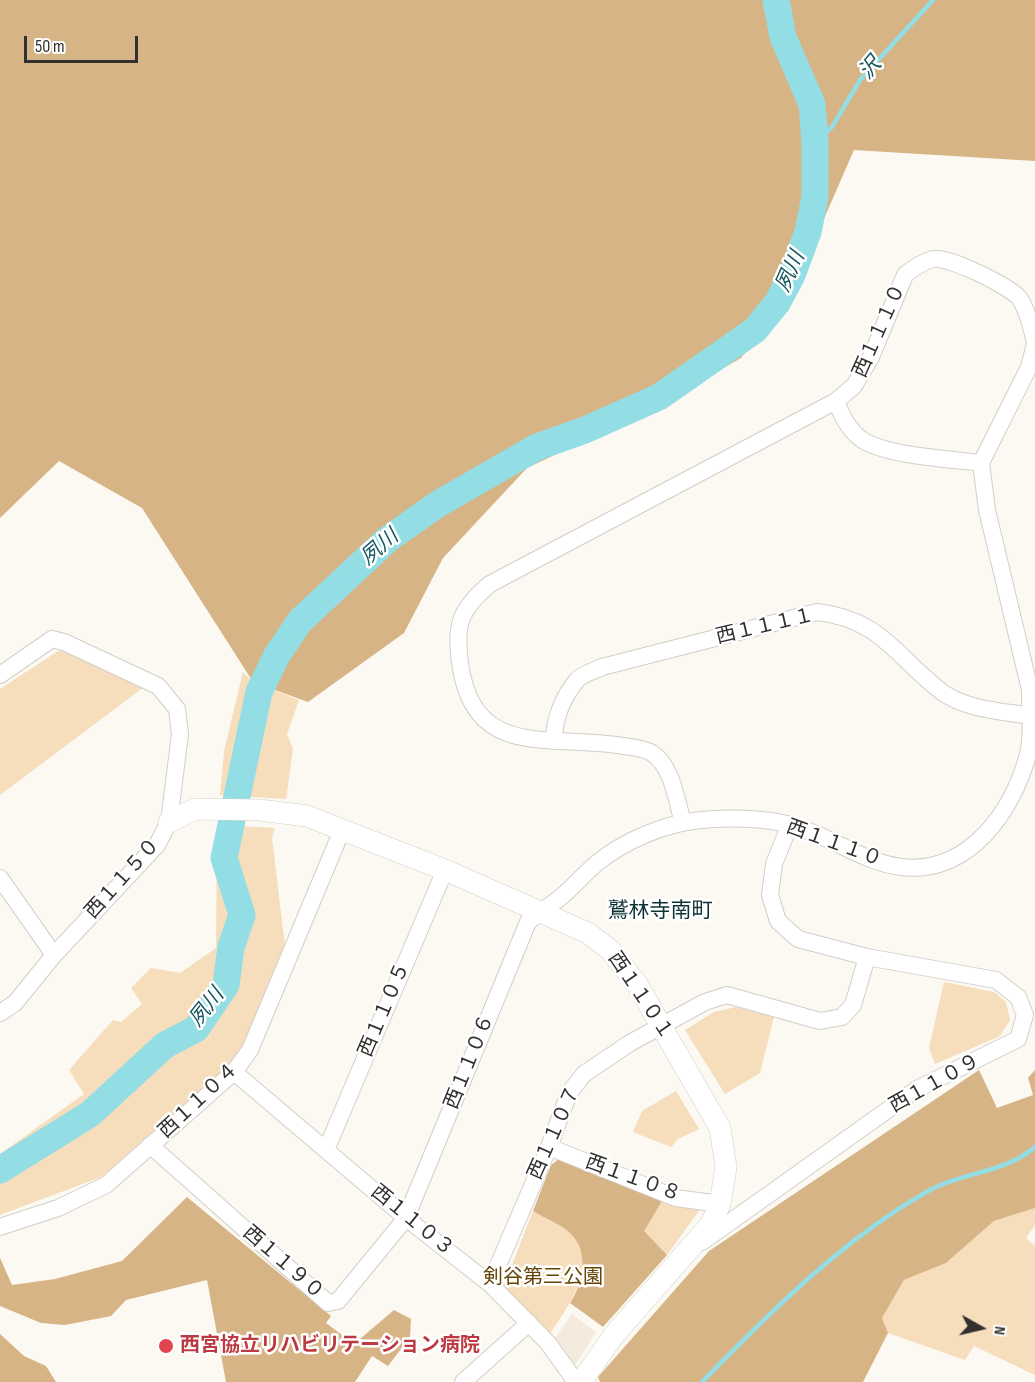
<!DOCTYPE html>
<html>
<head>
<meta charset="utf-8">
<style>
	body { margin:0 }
	#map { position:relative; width:1035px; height:1382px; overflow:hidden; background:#fcf8f2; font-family:"Sofia Sans Condensed",sans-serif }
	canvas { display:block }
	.north { position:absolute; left:951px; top:1298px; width:60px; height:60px; -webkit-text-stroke:4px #fff; paint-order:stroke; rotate:98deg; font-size:16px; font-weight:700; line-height:24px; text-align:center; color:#33312f }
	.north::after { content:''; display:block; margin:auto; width:21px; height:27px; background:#33312f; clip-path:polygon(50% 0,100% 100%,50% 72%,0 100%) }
	.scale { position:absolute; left:24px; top:36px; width:114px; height:27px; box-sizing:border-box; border:3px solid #33312f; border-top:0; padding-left:8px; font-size:18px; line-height:21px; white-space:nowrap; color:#33312f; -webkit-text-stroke:4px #fff; paint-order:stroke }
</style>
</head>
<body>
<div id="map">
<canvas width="1035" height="1382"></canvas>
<div class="north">N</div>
<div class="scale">50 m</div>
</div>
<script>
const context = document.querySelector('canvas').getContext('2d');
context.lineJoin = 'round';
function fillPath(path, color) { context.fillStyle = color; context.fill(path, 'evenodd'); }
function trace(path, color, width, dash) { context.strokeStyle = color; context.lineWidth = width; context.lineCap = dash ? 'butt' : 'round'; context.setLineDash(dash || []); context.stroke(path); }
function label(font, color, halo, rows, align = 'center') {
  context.font = font + ' "Sofia Sans Condensed","Noto Sans JP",sans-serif'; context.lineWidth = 5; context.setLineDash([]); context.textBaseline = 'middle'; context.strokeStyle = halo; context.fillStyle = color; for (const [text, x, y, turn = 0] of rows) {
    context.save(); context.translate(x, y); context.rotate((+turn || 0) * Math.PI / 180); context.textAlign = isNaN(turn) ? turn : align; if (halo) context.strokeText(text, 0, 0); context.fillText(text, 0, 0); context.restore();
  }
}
const built = new Path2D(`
	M572 1314 596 1332 574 1367 553 1341Z`);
const green = new Path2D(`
	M58 651 67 652 144 687 0 795V689Z
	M243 672 253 682 299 700 287 734 293 749 286 799 220 795 224 751Z
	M217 825 275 828 272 838 285 946 247 1044 229 1065 101 1177 0 1215V1154L84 1094 69 1070 113 1020 121 1022 142 1004 131 988 151 968 180 973 216 948Z
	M944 982 994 992 1006 1002 1010 1020 1000 1036 935 1064 929 1048Z
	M736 1007 774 1017 760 1073 725 1094 685 1030 714 1012Z
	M676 1091 699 1129 678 1139 671 1147 633 1132 642 1111Z
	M662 1201 682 1208H701L667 1255 643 1231Z
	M1035 1208V1225L1026 1238 1035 1246V1375L974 1346 965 1360 888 1333 882 1318 904 1280 946 1263 994 1221Z
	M533 1211C544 1217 560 1223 570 1232 602 1262 567 1308 550 1334 543 1326 504 1293 503 1288Z`);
const forest = new Path2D(`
	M0 0H1035V161L854 150 795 285 741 358 654 408 527 468 443 558 404 633 308 702 253 682 142 508 59 461 0 518Z
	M979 1070 997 1108 1033 1095 1028 1078 1035 1070V1208L994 1221 946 1263 904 1280 882 1318 888 1333 863 1382H600L598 1377 709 1251Z
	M559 1159 662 1201 644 1231 667 1255 603 1327 570 1303C583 1284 590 1251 570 1233 561 1224 544 1218 533 1211L551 1165Z
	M187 1197 331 1316 326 1323 354 1344 394 1310 411 1319 410 1337 388 1366 372 1356 355 1382H226L207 1280 126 1300 111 1316 65 1325 41 1323 0 1306V1258L12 1285 55 1279 122 1261Z
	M0 1334 24 1356 46 1366 56 1382H0Z`);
const stream = new Path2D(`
	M815 142 832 127 860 80 933 0
	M702 1382C770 1312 844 1238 930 1190 963 1172 1005 1173 1035 1147`);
const river = new Path2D(`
	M0 1170 90 1114 165 1045 196 1029 226 985 231 947 242 915 224 858 259 692 277 655 300 621 388 539 438 504 537 447 585 430 659 397 755 330 777 303 792 275 808 232 815 197V142L812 104 783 37 776 0`);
const minor = new Path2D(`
	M836 401C842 416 848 429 861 439 885 456 950 459 981 463
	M0 675 52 639 64 642 158 686 177 709 180 734 169 822 157 845 54 955 15 1003 0 1013
	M554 741C554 719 563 697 577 680 582 674 594 671 602 667L817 612C881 619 896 657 942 692 967 710 1002 711 1031 716
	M683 822C676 800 673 767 652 753 642 747 628 747 617 745 545 735 473 758 460 663 455 625 459 610 490 584L836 401 854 386 871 357 905 275C913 268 923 262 933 259 948 256 1012 287 1020 299 1028 312 1032 329 1035 343
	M0 878 54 955
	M234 1072 406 1218 490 1284 548 1343 576 1382
	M150 1145 328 1303 338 1301 406 1218 528 922C538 913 550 906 561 897 573 887 584 874 597 863 624 841 665 823 701 820 726 817 766 818 791 825 829 835 862 862 901 867 969 875 1013 811 1028 754 1033 734 1030 710 1030 690L987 510 981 463 1029 367 1035 344
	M549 1147 676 1198 720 1204
	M326 1150 445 870
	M0 1227 58 1208 106 1185 234 1072 250 1050 342 830
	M702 1242 917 1089 1018 1039 1025 1015 1018 997 996 980 867 957 798 939 778 921 770 895 774 864 790 824
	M490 1284 549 1147 569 1093 584 1074 630 1043 705 1002 727 995 820 1021 842 1017 853 1005 867 957
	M463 1382 529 1323`);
const tertiary = new Path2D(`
	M169 822 195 809 259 810 307 816 445 870 588 933 610 950 637 984 720 1128 726 1167 720 1204 711 1224 614 1335 581 1382`);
const markers = [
	[166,1346,8,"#e0444e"]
];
const streetNames = [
	["西１１１０",880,331,-66],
	["西１１１１",765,627,-13],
	["西１１１０",834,844,20],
	["西１１５０",123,879,-48],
	["西１１０１",640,996,56],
	["西１１０５",385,1010,-67],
	["西１１０６",470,1062,-68],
	["西１１０９",935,1084,-29],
	["西１１０４",199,1101,-43],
	["西１１０７",555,1133,-66],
	["西１１０８",633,1179,20],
	["西１１０３",412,1221,39],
	["西１１９０",283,1263,41]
];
const parkNames = [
	["剣谷第三公園",543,1278]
];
const healthNames = [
	["西宮協立リハビリテーション病院",180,1346]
];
const waterNames = [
	["沢",871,69,-49],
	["夙川",791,272,-66],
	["夙川",380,548,-41],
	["夙川",207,1008,-52]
];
const neighbourhoodNames = [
	["鷲林寺南町",660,912]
];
fillPath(built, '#f4eade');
fillPath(green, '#f6ddbb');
fillPath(forest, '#d7b485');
trace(stream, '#93dde5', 4.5);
trace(river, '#93dde5', 27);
trace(minor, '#d2cec8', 18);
trace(tertiary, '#d2cec8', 22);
trace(minor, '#fff', 16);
trace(tertiary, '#fff', 21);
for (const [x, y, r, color] of markers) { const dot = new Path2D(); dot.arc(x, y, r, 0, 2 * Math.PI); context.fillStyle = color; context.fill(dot); trace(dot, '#fff', 2); }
label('20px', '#33312f', '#fff', streetNames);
label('20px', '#654406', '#fff', parkNames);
label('bold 20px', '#be3a42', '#fff', healthNames, 'left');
label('italic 21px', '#17565d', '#fff', waterNames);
label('21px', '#0e3135', '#fff', neighbourhoodNames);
</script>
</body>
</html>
